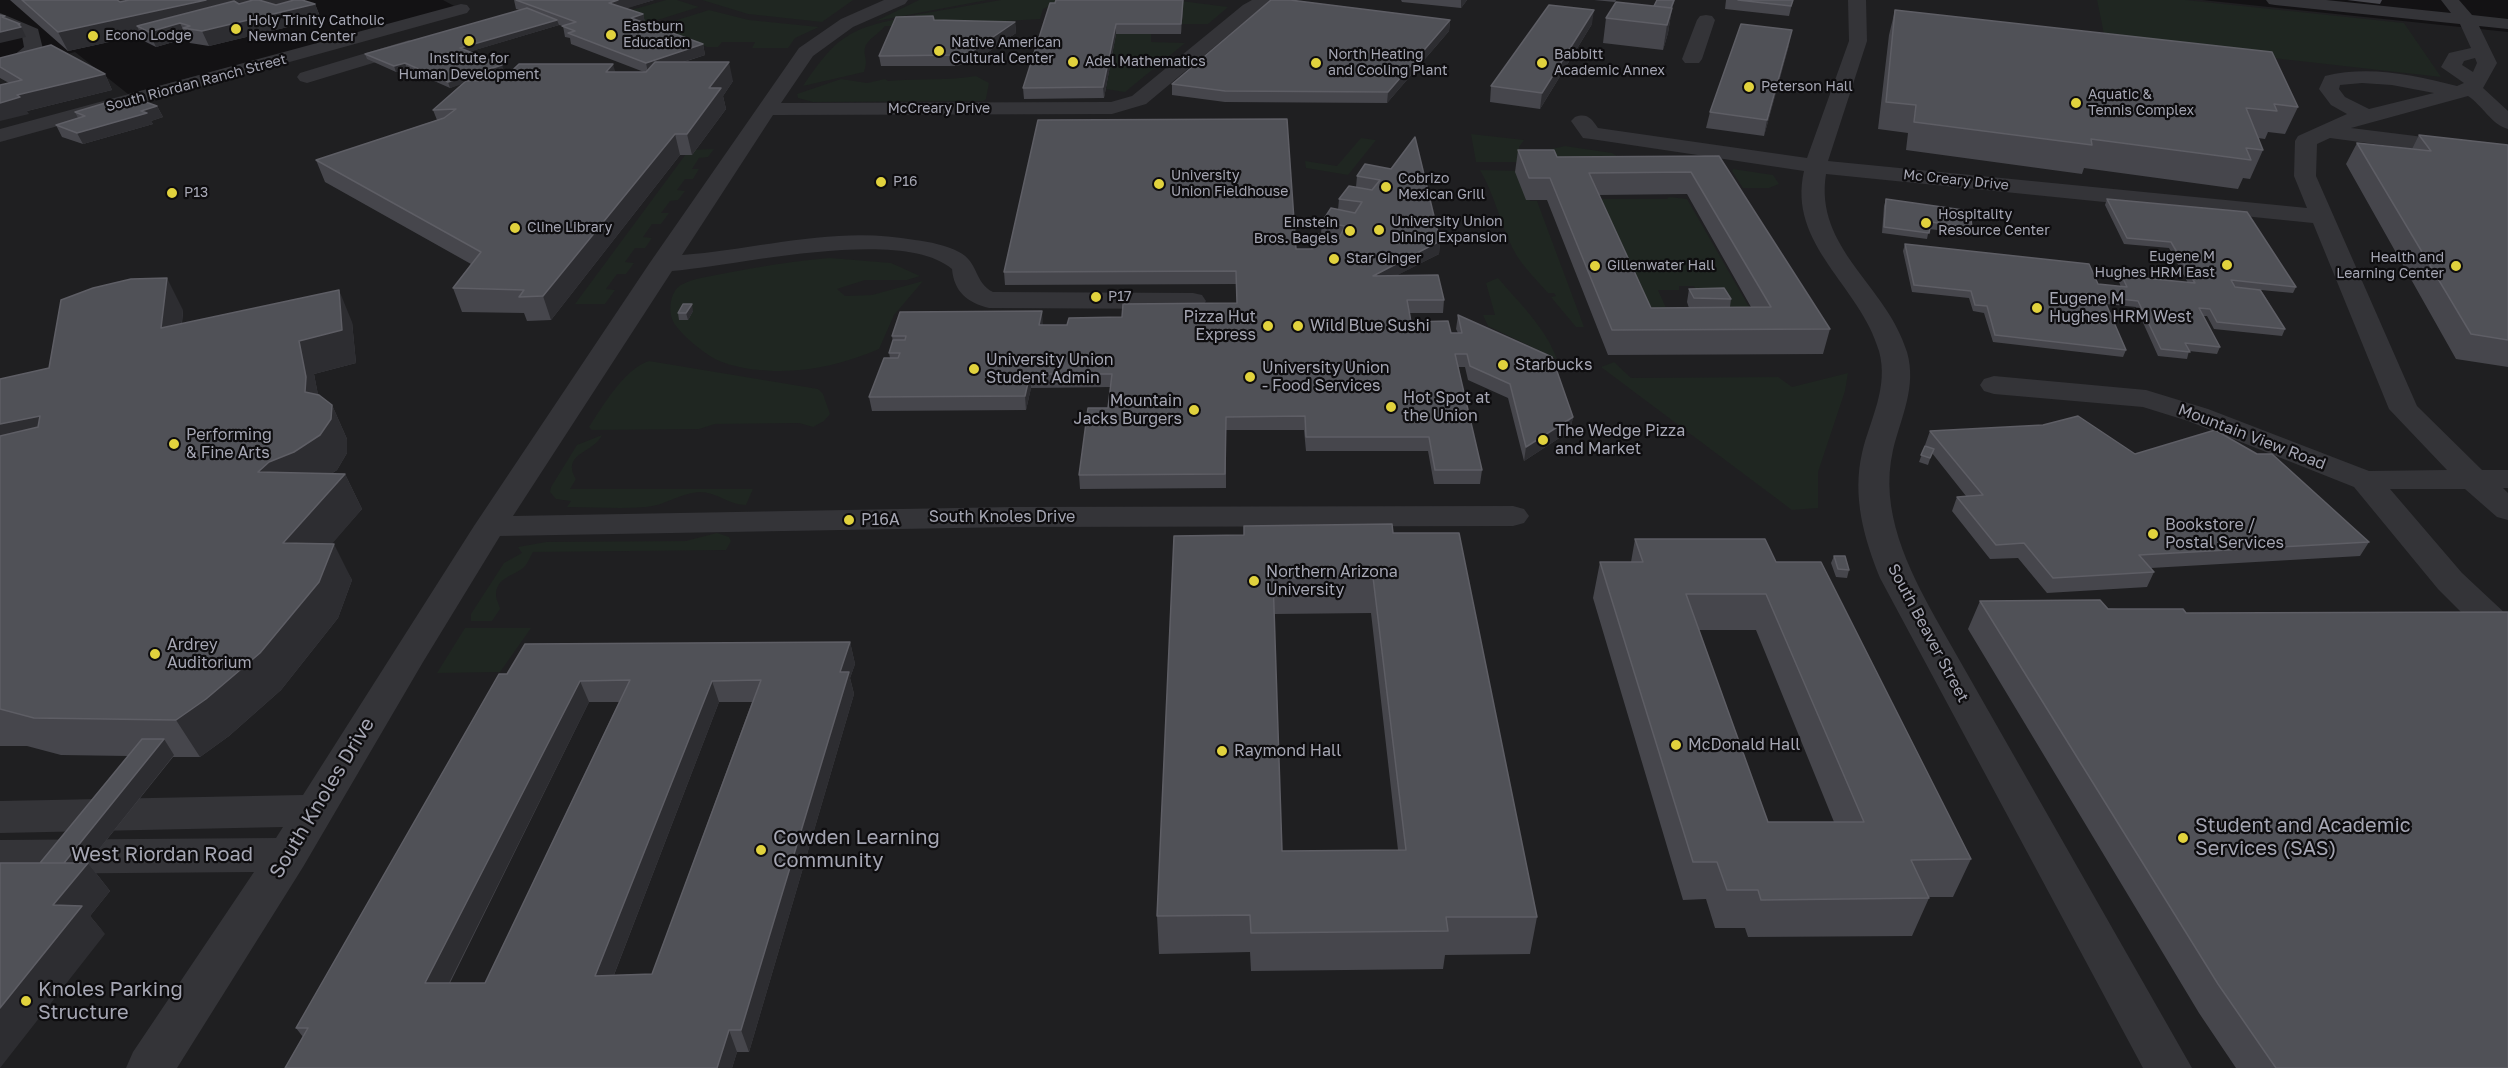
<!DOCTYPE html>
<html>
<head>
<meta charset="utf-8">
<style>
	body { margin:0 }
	canvas { display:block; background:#131214 }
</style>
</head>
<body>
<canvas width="2508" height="1068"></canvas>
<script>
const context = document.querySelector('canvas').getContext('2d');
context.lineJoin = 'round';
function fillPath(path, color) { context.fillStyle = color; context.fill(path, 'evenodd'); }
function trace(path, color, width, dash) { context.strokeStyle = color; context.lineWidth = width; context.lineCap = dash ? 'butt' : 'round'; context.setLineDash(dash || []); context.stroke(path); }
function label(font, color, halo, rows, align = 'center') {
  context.font = font + ' "Golos Text",sans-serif'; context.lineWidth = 4.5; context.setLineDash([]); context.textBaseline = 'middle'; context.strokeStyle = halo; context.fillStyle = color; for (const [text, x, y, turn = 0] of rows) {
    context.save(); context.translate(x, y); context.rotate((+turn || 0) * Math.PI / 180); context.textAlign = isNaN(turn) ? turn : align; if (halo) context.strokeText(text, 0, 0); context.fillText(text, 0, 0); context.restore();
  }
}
const built = new Path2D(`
	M443 0H2202L2508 32V1068H0V72L75 52 128 94 456 7Z`);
const green = new Path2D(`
	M666 0H677L699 7 648 23 621 13Z
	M702 0H853L822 22 748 14Z
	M919 0H987L876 21Z
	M1001 0H1062L1043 9 1040 19 919 26 918 18 914 15Z
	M1138 0H1173L1228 7 1208 24H1182L1183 8Z
	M2097 0H2185L2404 23 2441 77 2105 39Z
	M709 10 749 20 819 27 795 38 788 48H752L755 42H722L718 47H707L682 37 642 31Z
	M908 17 911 19 912 26H885C880 33 866 40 865 48 863 58 869 58 864 72L803 86C837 36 849 28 908 17Z
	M1116 34H1151V42L1185 43 1125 92 1106 89Z
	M976 76 989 83 986 99 983 101 813 102 798 98 797 94 841 79 867 83 885 79 888 81C918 78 947 81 976 76Z
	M1471 134 1524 140 1519 147 1523 162H1476Z
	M1361 138 1376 140 1348 175 1306 168 1305 161 1337 166Z
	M1565 146 1612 153 1621 159 1584 177 1547 150Z
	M714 149 708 157 699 158 692 169H699L693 179H685L677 190 685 191 678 200 670 201 661 213H669L661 224H652L643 237 652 238 645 248H635L625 262 634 263 626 274H617L606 289 615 290 605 304H575L689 150Z
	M1733 169 1773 175 1779 184 1769 188H1743L1732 171Z
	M1480 170 1520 171 1530 201H1537L1584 327H1576L1551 297 1556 296 1554 293H1548C1536 279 1521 265 1513 249 1500 223 1495 196 1480 170Z
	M1669 197 1687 199 1760 326 1696 291 1694 286H1679V290H1658L1668 312 1650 326 1594 199H1667Z
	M830 258 891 263 920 276 907 280H865L837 289 845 296 872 295 923 281 894 315 879 349C848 362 815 371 781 371 763 371 740 369 722 362 709 358 684 337 676 326 667 315 669 292 681 285 693 278 708 277 721 274 757 267 793 261 830 258Z
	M1498 278C1520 304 1545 327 1557 359L1488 326 1483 315H1495L1486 283Z
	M649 361 818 389 823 394 830 414 824 421 813 427 799 423 715 424 699 429 592 430 589 427C602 407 625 368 649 361Z
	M1614 362 1631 378 1778 377 1792 387 1848 373 1845 391 1818 472V508L1792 510 1601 367Z
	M602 435C594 453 561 453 576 479L570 489H753L746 505C729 505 717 492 699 492 680 493 664 506 646 507 620 509 593 507 567 507L571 501 556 499 550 492 551 487 577 445Z
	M717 533 729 537 731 541 726 550 533 552C530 557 527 565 523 568 513 576 496 578 496 595 496 600 499 603 500 609L492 621H471V614L504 563 522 553 518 547 546 542 686 541Z
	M465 628H531L500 672 437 673Z`);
const minor = new Path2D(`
	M110 0H130L136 5 158 0H191L188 4 132 16 126 15Z
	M884 0H908L905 4 853 27 813 56 781 103 1111 102 1132 96 1243 5 1252 0H1274L1255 13 1146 104 1112 114 773 115 682 255C760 249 837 225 915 240 930 242 946 245 959 252 979 262 974 283 993 292L1193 293 1202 295 1206 301 1202 307 1193 309 989 308C968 303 954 292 952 269 901 226 737 266 672 271L513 516 1012 507 1513 506 1524 509 1529 516 1524 523 1513 526 1012 527 500 536 423 662 303 867 177 1068H126L133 1052 254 872 0 874V840L276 838 283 827 0 833V801L303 795 474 526 649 264 799 48 841 19Z
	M1848 0H1866L1867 41 1828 161 2307 208 2294 176 2295 141 2298 136 2347 114 2331 105 2319 89 2325 76C2369 65 2414 75 2457 86L2464 83 2441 67 2449 53 2471 48 2460 24 2275 5 2269 4 2266 0H2326L2451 13 2441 0H2459L2472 15 2508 19V29L2479 26 2497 63 2483 88 2508 111V129C2492 125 2482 105 2468 96L2351 128 2472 143 2508 145V159L2472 157 2330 138 2317 144 2316 176 2417 406 2482 470H2508V488H2503L2508 493V520L2497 517 2465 489H2390L2462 573 2508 616V649L2495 646 2438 589 2354 487 2188 421 2143 407 1994 394 1984 391 1980 385 1984 379 1994 376 2146 390 2208 409 2369 471 2447 470 2389 409 2313 223 1826 174C1814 249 1887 285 1907 352 1917 387 1901 417 1893 450 1879 511 1908 568 1936 619L2192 1068H2143L1880 578C1864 538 1852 497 1862 453 1870 419 1889 388 1879 351 1860 285 1787 245 1804 171L1591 139 1583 138 1571 121 1575 117C1587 113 1591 118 1598 128L1807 158 1849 41ZM2475 58 2477 63 2473 72 2462 65 2464 61ZM2362 83 2392 85 2434 93 2369 109 2345 97 2339 89 2340 85Z
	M461 4 467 5 470 9 467 13 0 142V129Z
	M0 13 38 29 43 49 27 64 0 72V60L13 56 24 47 22 36 0 25Z
	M1706 15 1712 16 1715 20 1702 59 1699 63H1685L1682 59 1697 20 1700 16Z
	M409 40 416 42 418 46 416 50 307 83 300 81 297 77 300 73Z`);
const wall = new Path2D(`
	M10 0H117L120 2 315 4 321 19 209 46 190 43 187 38 156 47 144 41 141 35 68 51Z
	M514 0H654L626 8 643 14 645 23 703 44 705 55 684 62 733 81 723 96 726 109 692 155H680L551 320 527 321 524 313 462 312 453 288 471 264 325 182 316 160 437 120 433 110 463 83 450 88 407 69 396 72 367 59 365 54 520 10 516 9ZM559 25 563 26 565 37 570 38 571 44 644 72H616L502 80 471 81 504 71 468 52Z
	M1401 0H1467L1461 8 1402 2Z
	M1594 0H1616L1615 2Z
	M1657 0H1675L1672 8 1668 33 1663 50 1603 43 1606 18 1654 6Z
	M1726 0H1793L1789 16 1725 9Z
	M2347 0H2382L2380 4Z
	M1055 3 1183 7 1181 34H1116L1104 98 1024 99 1023 88Z
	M1895 10 2298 107 2285 134 2268 132 2265 139 2258 138 2263 150 2250 179 2243 178 2238 189 2084 168 2082 174 1906 150 1908 133 1878 129 1889 35Z
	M934 20 1015 22 1016 33 972 63 955 66H881L879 56Z
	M1450 20 1449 31 1387 103 1225 102 1172 95V84Z
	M1592 24 1540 109 1490 102 1491 86Z
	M1789 45 1764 136 1706 128 1710 112Z
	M0 58 105 74 112 90 27 111 29 114 9 83 0 78Z
	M121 104 157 106 163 117 151 121 153 124 83 144 62 137 56 125 78 118 75 112Z
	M2419 135 2508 145V367L2456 359 2346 164 2357 143 2412 149Z
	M1518 150 1557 157 1719 156 1830 329 1823 354 1608 355 1547 200H1526L1515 172ZM1687 194 1751 307H1730L1731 299 1689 289 1687 302 1689 308H1651L1599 195Z
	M1365 164 1440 241 1439 254 1397 275 1444 300 1443 313H1410L1411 322 1451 333H1458L1456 329 1458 315 1573 417 1570 431 1524 461 1508 398 1468 380 1465 367H1458L1482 470 1480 484H1434L1428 451H1306L1304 430H1226V488L1080 489 1079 475 1108 408 1111 387 1031 388 1026 410 872 411 869 397 890 358 889 353 893 342 892 336 1043 325H1067L1237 303V284L1005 285 1004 272 1296 249H1311L1312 242 1339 238 1321 234 1322 222 1338 210 1339 199 1356 187 1357 176Z
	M1886 199 1972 228 1970 234 1929 229 1927 239 1882 233 1884 206Z
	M2107 199 2296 287 2293 293 2261 290 2285 329 2282 336 2214 329 2207 316H2203L2220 347 2217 354 2189 351 2187 359 2158 356 2136 307 2106 304 2126 350 2123 357 1993 342 1984 313 1973 311 1969 298 1912 292 1903 251 1905 244 2098 284 2121 287 2119 282 2122 276 2188 283 2169 248 2124 244 2105 205Z
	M183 310 182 323 352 322 356 363 314 374 318 395 332 405 347 439V453L337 470 331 474H345L362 509 331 544 352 580 338 618 281 690 229 736 200 757H173L88 863 110 891 90 916 105 934 40 863 128 756 61 755 27 746H0V379L49 368Z
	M693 311 688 320H679L678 313Z
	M1930 431 2135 454 2369 542 2360 556 2151 568 2154 572 2147 587 2047 593 2018 558 1990 559 1952 511 1957 497 1966 496 1932 453 1928 465 1919 462 1925 446 1927 447 1925 445Z
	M1393 533 1537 917 1530 954 1445 955 1443 969 1251 971 1250 952 1159 954 1157 916 1174 536ZM1371 613 1398 850 1282 851 1274 614Z
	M1635 539 1776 562 1971 859 1953 897H1928L1929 898 1912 936 1748 937 1745 928H1715L1706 899 1683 900 1593 598 1600 562H1631ZM1699 630H1756L1834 822H1768Z
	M1834 556 1849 570 1847 578 1836 577 1831 563Z
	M1980 601 2186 613 2508 1068H2236L2199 1013 1968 629Z
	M850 642 855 664 850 678 854 694 749 1052H737L732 1068H285L303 1037 296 1028 507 674ZM589 702H619L485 983H450ZM719 702H752L652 974 614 975Z`);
const shadedWall = new Path2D(`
	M206 0H298L186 25 180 23 187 38 156 47 149 32 137 26 141 35 68 51 58 32Z
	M618 0H654L612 13 609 3Z
	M1183 0V7L1181 34V24Z
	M1461 0H1467L1461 8Z
	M315 4 321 19 209 46 202 31Z
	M1672 8 1668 33 1663 50 1667 25Z
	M1594 10 1592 24 1540 109 1542 93Z
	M643 14 646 25 631 18Z
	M557 20 559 25 462 54 460 48Z
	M1450 20 1449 31 1387 103 1388 92Z
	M1015 22 1016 33 972 63 955 66 954 55Z
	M18 24H20L26 37 0 43V32Z
	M1116 24V34L1104 98 1103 87Z
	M1792 30 1789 45 1764 136 1767 120Z
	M703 44 705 55 648 73 646 63Z
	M729 62 733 81 723 96 726 109 692 155 687 134 709 88Z
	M405 63 407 69 396 72 394 66Z
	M613 64 619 84 606 72Z
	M502 65 504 71 450 88 448 82Z
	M105 74 112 90 27 111 29 114 0 121V103L17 95Z
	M157 106 163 117 151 121 153 124 83 144 77 133Z
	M675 134 680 155 551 320 543 296Z
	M1440 241 1439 254 1372 288 1373 276Z
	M167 278 183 310 178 360 161 328Z
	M339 290 352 322 356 363 314 374 321 410 305 392 299 341Z
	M692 304 693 311 688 320 686 313Z
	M1042 311 1043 325H1039Z
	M1030 374 1031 388 1026 410 1025 396Z
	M332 405 347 439V453L337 470 311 487 258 472Z
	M40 416 61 450 0 464V424Z
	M1573 417 1570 431 1524 461 1526 447Z
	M345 474 362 509 302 579 283 543Z
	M334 544 352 580 338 618 281 690 229 736 200 757 176 720Z
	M850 642 855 664 850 678 854 694 749 1052 741 1030 840 672Z
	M580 681 589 702 438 1005 425 983Z
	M712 681 719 702 605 998 595 976Z
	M164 739 174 755 88 863 110 891 90 916 105 934 0 1068V1008L53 905 54 876Z
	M729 1030 737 1052 732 1068H717Z`);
const building = new Path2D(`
	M22 0H117L120 2 129 0H206L58 32Z
	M253 0H259L276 5 294 0H302L315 4 202 31 183 28 190 26 180 23 149 32 137 26 234 1 239 4Z
	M516 0H618L609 3 643 14 631 18 703 44 646 63 568 33 575 31 562 26 576 22Z
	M1056 0H1183L1181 24H1116L1103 87 1023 88 1050 3H1055Z
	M1271 0H1290L1450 20 1388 92 1225 91 1172 84Z
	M1657 0H1674L1671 8 1654 6Z
	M1738 0H1793L1791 6Z
	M1616 2 1672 8 1667 25 1606 18Z
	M1549 5 1594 10 1542 93 1491 86Z
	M527 8 557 20 460 48 502 65 448 82 405 63 394 66 365 54Z
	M1895 10 2272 52 2298 107 2274 104 2277 111 2246 108 2263 150 2246 148 2251 160 2091 139 2092 145 1914 122 1916 105 1886 102Z
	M0 15 5 16 2 17 20 24H18L21 27 0 32Z
	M933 16 934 20 1015 22 971 52 954 55 879 56 896 17Z
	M1741 24 1792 30 1767 120 1710 112Z
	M51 45 105 74 17 95 20 97 0 103V85L22 80 0 67V58Z
	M655 62H729L709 88H721L687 134H675L543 296 519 297 524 290 453 288 481 252 316 160 444 118 456 109 433 110 466 81 502 80 519 64H613L606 72H646Z
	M137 99 157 106 141 111 147 113 77 133 56 125 85 116 75 112 112 101 121 104Z
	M1287 119 1296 249H1313L1312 242 1318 234 1339 238 1345 226 1322 222 1331 208 1355 213 1362 202 1339 199 1349 186 1372 190 1380 180 1357 176 1365 164 1391 169 1415 137 1440 241 1373 276 1438 275 1444 300H1407L1411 322 1448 321 1451 333H1462L1458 315 1552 357 1573 417 1526 447 1510 384 1470 366 1467 354H1455L1482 470H1435L1429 437H1306L1305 416 1226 417 1225 474 1079 475 1088 408H1108L1112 374H1030L1025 396 869 397 884 358H898L900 353H889L893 340H905L906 336H892L900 312 1042 311 1039 325H1067L1069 318 1122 317 1123 304 1237 303 1236 271 1004 272 1038 120Z
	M2419 135 2508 145V340L2471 334 2357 143 2431 151Z
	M1518 150H1554L1557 157 1719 156 1830 329 1612 330 1550 178H1529ZM1691 172 1771 307 1651 308 1589 173Z
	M1886 199 1970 211 1972 228 1931 222 1929 233 1884 227Z
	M2107 199 2247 212 2296 287 2231 280 2235 287 2260 290 2285 329 2217 322 2210 309 2199 308 2220 347 2185 343 2190 352 2161 349 2138 301 2103 297 2126 350 1995 335 1987 306 1975 305 1971 291 1914 285 1905 244 2089 264 2098 284 2127 287 2122 276 2195 283 2171 242 2127 238Z
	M167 278 161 328 339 290 342 330 299 341 306 377 305 392 319 395 332 405 331 419 320 435 294 452 269 462 258 472 345 474 283 543 334 544 319 582 260 653 206 699 176 720 34 718 0 709V436L38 427 40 416 0 424V379L49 368 61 300 93 288 131 279Z
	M1724 288 1731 299 1694 298 1689 289Z
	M683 304H692L686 313H678Z
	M2078 416 2135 454 2215 430 2257 454H2272L2369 542 2139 555 2154 572 2053 578 2024 543 1996 545 1957 497 1983 495 1930 431 2043 425Z
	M1925 446 1934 449 1930 458 1921 455Z
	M1392 524 1393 533H1459L1537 917H1446L1448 931 1251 933 1250 915 1157 916 1174 536 1244 535V526ZM1373 577 1406 850 1282 851 1273 578Z
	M1635 539H1765L1776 562H1821L1971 859 1911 860 1929 898 1761 900 1758 890H1727L1717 862H1693L1600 562H1643ZM1686 594H1766L1864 822H1768Z
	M1834 556H1845L1849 570 1838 569Z
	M2100 600 2108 609H2183L2186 613 2508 612V1068H2276L2218 984 1980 601Z
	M850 642 840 672H849L741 1030H729L717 1068H285L308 1028H296L499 674H507L525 644ZM630 680 485 983H425L580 681ZM761 680 652 974 595 976 712 681Z
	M142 739H164L64 863H40Z
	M0 863H88L53 905 82 906 0 1008Z`);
const markers = [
	[236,29,6,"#e1d23d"],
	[611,35,6,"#e1d23d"],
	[93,36,6,"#e1d23d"],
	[469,41,6,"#e1d23d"],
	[939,51,6,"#e1d23d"],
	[1073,62,6,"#e1d23d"],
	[1316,63,6,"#e1d23d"],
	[1542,63,6,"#e1d23d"],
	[1749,87,6,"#e1d23d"],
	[2076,103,6,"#e1d23d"],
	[881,182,6,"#e1d23d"],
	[1159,184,6,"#e1d23d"],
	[1386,187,6,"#e1d23d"],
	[172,193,6,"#e1d23d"],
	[1926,223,6,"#e1d23d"],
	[515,228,6,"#e1d23d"],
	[1379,230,6,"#e1d23d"],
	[1350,231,6,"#e1d23d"],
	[1334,259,6,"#e1d23d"],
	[2227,265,6,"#e1d23d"],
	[1595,266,6,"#e1d23d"],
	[2456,266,6,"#e1d23d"],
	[1096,297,6,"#e1d23d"],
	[2037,308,6,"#e1d23d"],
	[1268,326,6,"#e1d23d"],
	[1298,326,6,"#e1d23d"],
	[1503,365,6,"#e1d23d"],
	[974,369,6,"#e1d23d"],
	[1250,377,6,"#e1d23d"],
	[1391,407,6,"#e1d23d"],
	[1194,410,6,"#e1d23d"],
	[1543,440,6,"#e1d23d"],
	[174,444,6,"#e1d23d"],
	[849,520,6,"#e1d23d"],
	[2153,534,6,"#e1d23d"],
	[1254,581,6,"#e1d23d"],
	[155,654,6,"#e1d23d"],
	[1676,745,6,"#e1d23d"],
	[1222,751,6,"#e1d23d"],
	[2183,838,6,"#e1d23d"],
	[761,850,6,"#e1d23d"],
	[26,1001,6,"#e1d23d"]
];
const farPoinames = [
	["Holy Trinity Catholic",248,21],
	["Newman Center",248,37],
	["Eastburn",623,27],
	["Education",623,43],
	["Econo Lodge",105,36],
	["Native American",951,43],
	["Cultural Center",951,59],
	["North Heating",1328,55],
	["and Cooling Plant",1328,71],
	["Babbitt",1554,55],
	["Academic Annex",1554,71],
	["Institute for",469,59,"center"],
	["Human Development",469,75,"center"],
	["Adel Mathematics",1085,62],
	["Peterson Hall",1761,87],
	["Aquatic &",2088,95],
	["Tennis Complex",2088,111],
	["University",1171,176],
	["Union Fieldhouse",1171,192],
	["Cobrizo",1398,179],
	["Mexican Grill",1398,195],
	["P16",893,182],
	["P13",184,193],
	["Hospitality",1938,215],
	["Resource Center",1938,231],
	["University Union",1391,222],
	["Dining Expansion",1391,238],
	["Einstein",1338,223,"right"],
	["Bros. Bagels",1338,239,"right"],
	["Cline Library",527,228],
	["Eugene M",2215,257,"right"],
	["Hughes HRM East",2215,273,"right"],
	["Health and",2444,258,"right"],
	["Learning Center",2444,274,"right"],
	["Star Ginger",1346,259],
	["Gillenwater Hall",1607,266],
	["P17",1108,297]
];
const farStreetnames = [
	["South Riordan Ranch Street",196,83,-15],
	["McCreary Drive",939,109],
	["Mc Creary Drive",1956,180,6]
];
const poiNames = [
	["Eugene M",2049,299],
	["Hughes HRM West",2049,317],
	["Pizza Hut",1256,317,"right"],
	["Express",1256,335,"right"],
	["Wild Blue Sushi",1310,326],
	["University Union",986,360],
	["Student Admin",986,378],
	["Starbucks",1515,365],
	["University Union",1262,368],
	["- Food Services",1262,386],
	["Hot Spot at",1403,398],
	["the Union",1403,416],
	["Mountain",1182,401,"right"],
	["Jacks Burgers",1182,419,"right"],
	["The Wedge Pizza",1555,431],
	["and Market",1555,449],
	["Performing",186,435],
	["& Fine Arts",186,453],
	["P16A",861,520],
	["Bookstore /",2165,525],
	["Postal Services",2165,543],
	["Northern Arizona",1266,572],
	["University",1266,590],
	["Ardrey",167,645],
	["Auditorium",167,663],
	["McDonald Hall",1688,745],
	["Raymond Hall",1234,751]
];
const streetNames = [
	["Mountain View Road",2252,437,21],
	["South Knoles Drive",1002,517],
	["South Beaver Street",1928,633,62]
];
const nearStreetnames = [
	["South Knoles Drive",322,798,-59],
	["West Riordan Road",162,855]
];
const nearPoinames = [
	["Student and Academic",2195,826],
	["Services (SAS)",2195,849],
	["Cowden Learning",773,838],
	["Community",773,861],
	["Knoles Parking",38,990],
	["Structure",38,1013]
];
fillPath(built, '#1f1f21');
fillPath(green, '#1f2621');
fillPath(minor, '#343438');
fillPath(wall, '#46464c');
fillPath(shadedWall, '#2d2d31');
fillPath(building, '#505157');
trace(building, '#5e5e65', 1.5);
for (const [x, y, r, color] of markers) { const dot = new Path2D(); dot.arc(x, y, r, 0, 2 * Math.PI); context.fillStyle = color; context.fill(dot); trace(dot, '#0e0d0f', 2); }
label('14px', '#a5a6b3', '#0e0d0f', farPoinames, 'left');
label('14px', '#a5a6b3', '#0e0d0f', farStreetnames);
label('16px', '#a5a6b3', '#0e0d0f', poiNames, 'left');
label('16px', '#a5a6b3', '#0e0d0f', streetNames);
label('20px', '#a5a6b3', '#0e0d0f', nearStreetnames);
label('20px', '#a5a6b3', '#0e0d0f', nearPoinames, 'left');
</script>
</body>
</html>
